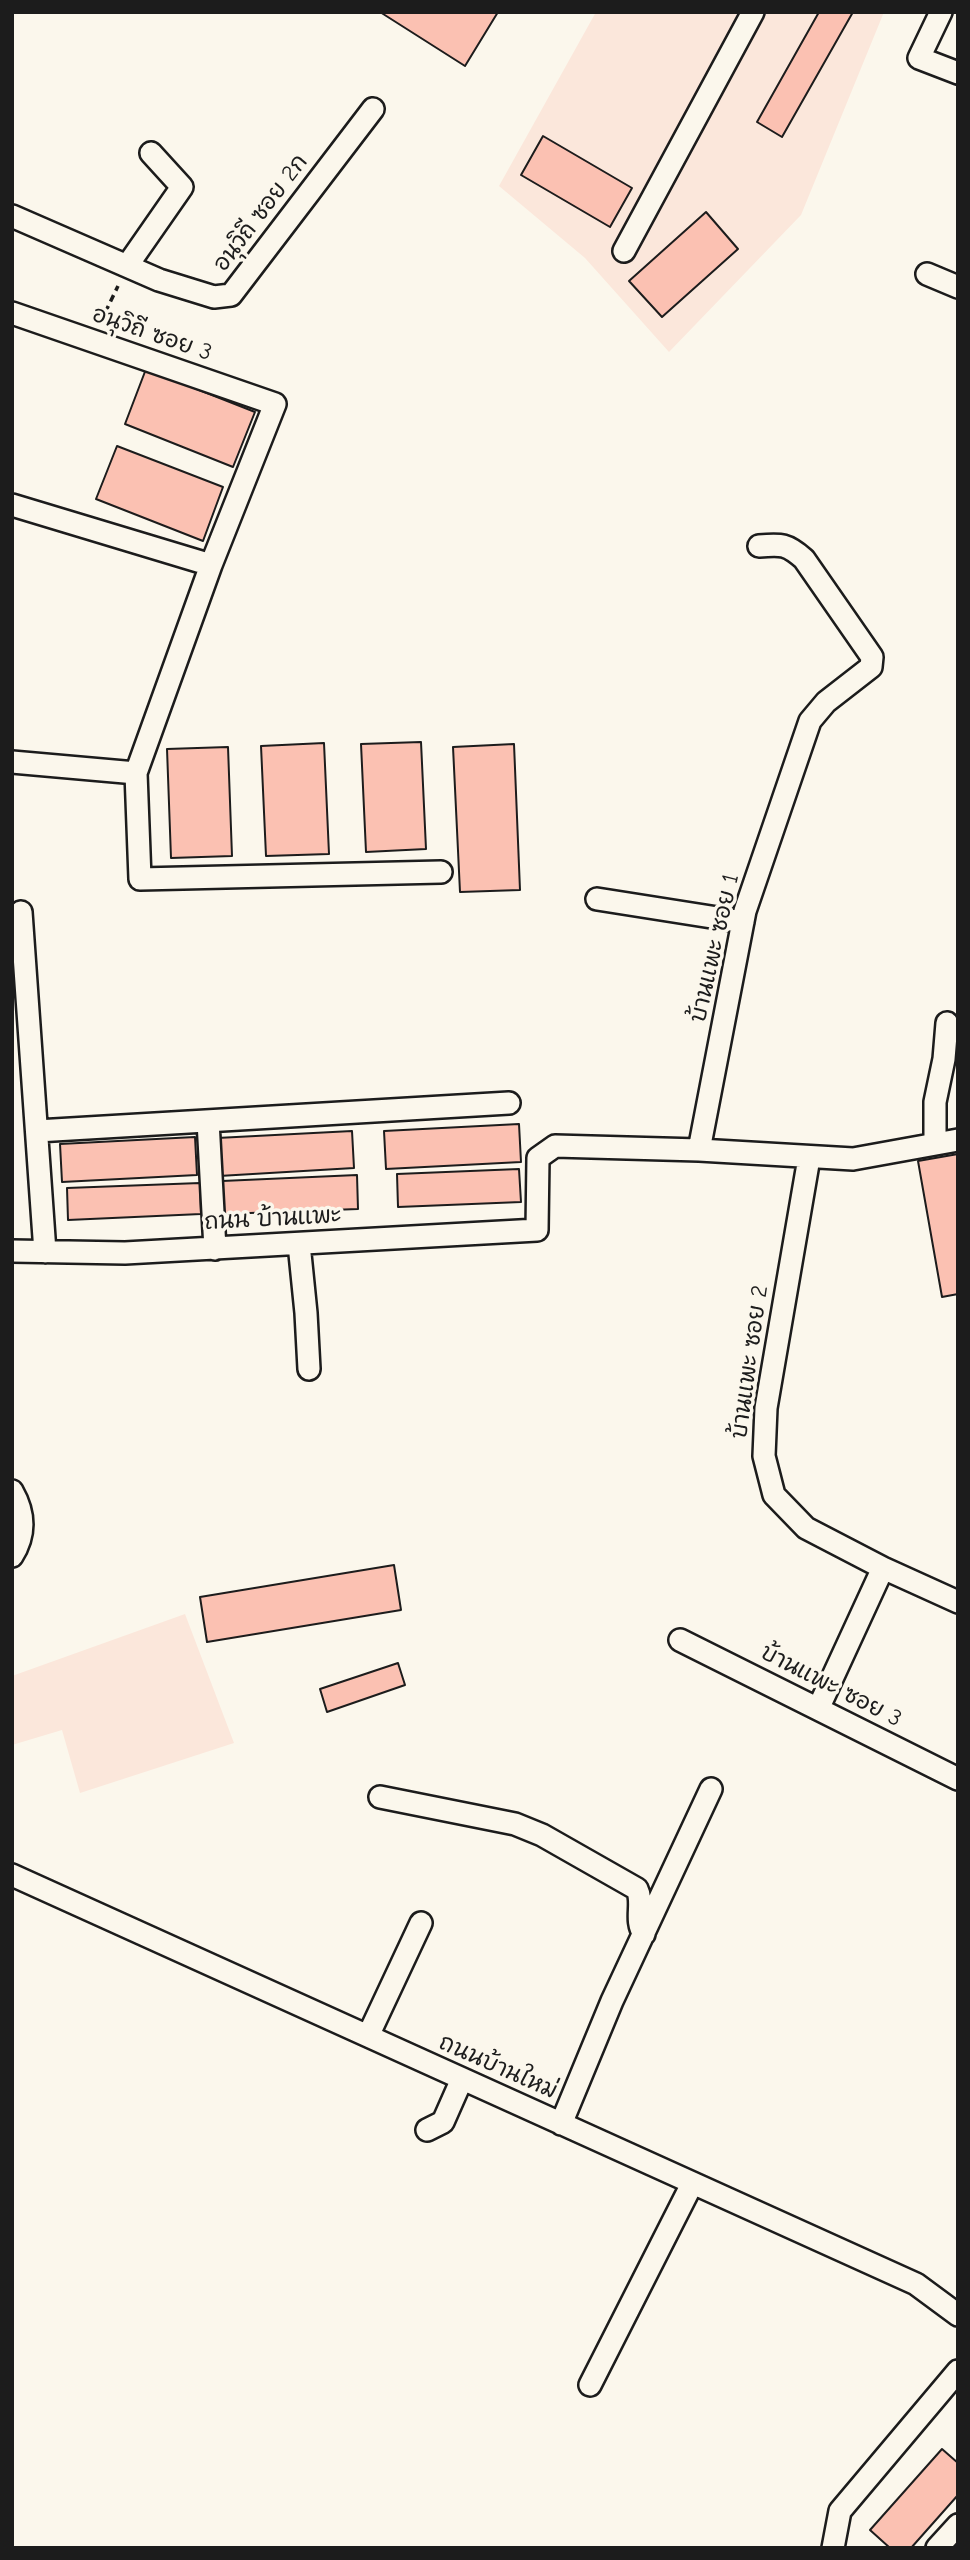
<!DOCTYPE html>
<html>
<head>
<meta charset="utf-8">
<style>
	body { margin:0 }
	#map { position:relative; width:970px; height:2560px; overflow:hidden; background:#fbf7ec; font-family:"Comic Neue",sans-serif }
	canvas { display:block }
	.frame { position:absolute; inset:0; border:14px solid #1c1c1c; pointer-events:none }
</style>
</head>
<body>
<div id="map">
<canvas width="970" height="2560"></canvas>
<div class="frame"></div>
</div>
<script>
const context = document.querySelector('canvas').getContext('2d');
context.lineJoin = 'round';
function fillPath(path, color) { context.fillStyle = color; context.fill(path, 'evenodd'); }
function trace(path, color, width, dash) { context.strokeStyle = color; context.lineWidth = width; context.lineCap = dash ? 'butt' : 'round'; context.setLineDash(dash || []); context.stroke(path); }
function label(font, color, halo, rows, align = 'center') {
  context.font = font + ' "Comic Neue","Playpen Sans Thai",sans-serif'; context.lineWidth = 7; context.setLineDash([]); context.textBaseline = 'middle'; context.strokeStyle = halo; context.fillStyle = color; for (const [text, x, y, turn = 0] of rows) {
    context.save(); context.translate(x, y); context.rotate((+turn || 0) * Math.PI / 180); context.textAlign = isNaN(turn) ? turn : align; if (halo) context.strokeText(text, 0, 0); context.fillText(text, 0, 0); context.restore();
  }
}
const built = new Path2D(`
	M596 12H884L801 215 669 352 585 258 499 186Z
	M185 1614 234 1743 80 1793 62 1730 12 1745V1676Z`);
const building = new Path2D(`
	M380 12H498L465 66Z
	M819 12H853L782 137 757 122Z
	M543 136 632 188 610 227 521 175Z
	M706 212 738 249 662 317 629 281Z
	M146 369 255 412 233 467 125 424Z
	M117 446 223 487 203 541 96 499Z
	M421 742 426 849 366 852 361 744Z
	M324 743 329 854 266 856 261 746Z
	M514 744 520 890 460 892 453 747Z
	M228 747 232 856 171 858 167 749Z
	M519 1124 521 1162 386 1169 384 1131Z
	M352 1131 354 1168 219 1176 217 1138Z
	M195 1137 197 1175 62 1182 60 1144Z
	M958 1154V1294L942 1297 918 1161Z
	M519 1169 521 1202 398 1207 397 1174Z
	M357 1175 358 1209 223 1214 222 1181Z
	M200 1183 201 1214 68 1220 67 1188Z
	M394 1565 401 1610 207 1642 200 1597Z
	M398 1663 405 1685 327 1712 320 1689Z
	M942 2449 958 2463V2495L911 2548H890L870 2530Z`);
const path = new Path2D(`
	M100 323 118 286`);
const minor = new Path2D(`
	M941 12 919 58 958 73
	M12 216 159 280 214 297 231 295 373 109
	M624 251 753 12
	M127 266 182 187 151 153
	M927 274 958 287
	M12 313 275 404 211 565 136 773
	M12 505 211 565
	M12 762 136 773 140 879 441 872
	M597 899 743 922
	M21 912 45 1252
	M208 1121 215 1249
	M37 1131 509 1103
	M935 1144V1102L944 1059 947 1023
	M699 1150 745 911 810 721 826 702 871 667 872 657 804 559C787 544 782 544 759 546
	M809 1158 766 1408 764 1456 774 1495 806 1528 883 1568 958 1602
	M299 1244 306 1313 309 1369
	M12 1251 125 1253 537 1230 538 1158 555 1146 699 1150 853 1159 958 1140
	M12 1491C24 1512 26 1534 12 1556
	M680 1640 958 1779
	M818 1709 883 1568
	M380 1797 515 1824 542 1835 637 1889C644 1903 634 1920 644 1934
	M12 1875 916 2284 958 2315
	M368 2036 421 1923
	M561 2124 612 2001 711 1789
	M427 2130 443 2122 462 2079
	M590 2385 692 2184
	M833 2548 840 2511 958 2371
	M937 2548 958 2525`);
const streetNames = [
	["อนุวิถี ซอย 2ก",261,213,-53],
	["อนุวิถี ซอย 3",152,334,19],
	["บ้านแพะ ซอย 1",715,948,-77],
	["ถนน บ้านแพะ",273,1219,-3],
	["บ้านแพะ ซอย 2",750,1362,-82],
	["บ้านแพะ ซอย 3",831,1686,27],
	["ถนนบ้านใหม่",498,2067,24]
];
fillPath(built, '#fbe7db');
fillPath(building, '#fbc1b2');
trace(building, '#1c1c1c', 2);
trace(minor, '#1c1c1c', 26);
trace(path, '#1c1c1c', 3.5, [7, 5]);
trace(minor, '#fbf7ec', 21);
label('23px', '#1c1c1c', '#fbf7ec', streetNames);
</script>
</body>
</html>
